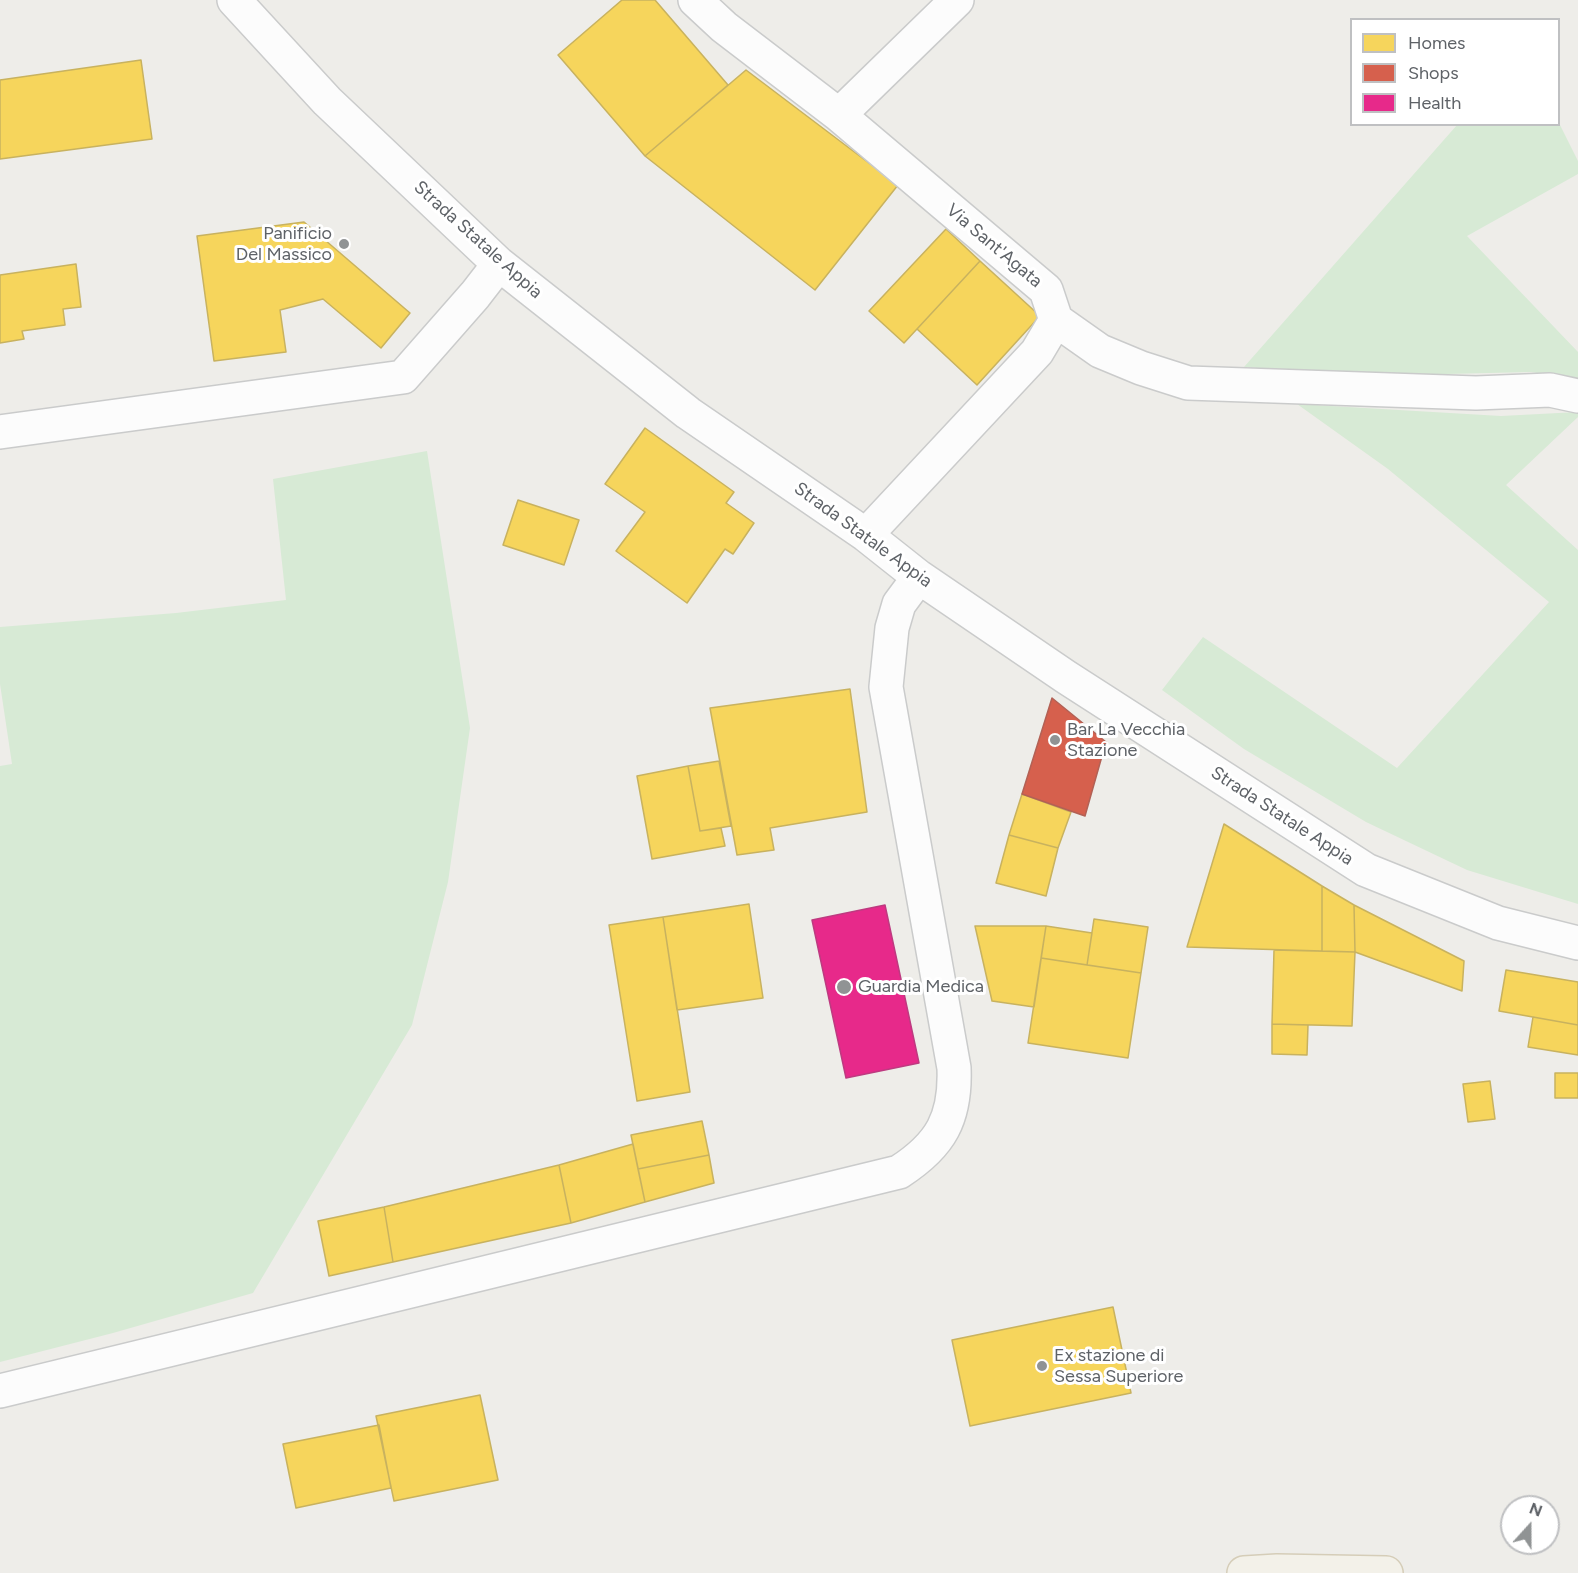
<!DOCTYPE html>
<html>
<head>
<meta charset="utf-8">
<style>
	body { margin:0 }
	#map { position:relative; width:1578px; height:1573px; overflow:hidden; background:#eeede9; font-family:Figtree,sans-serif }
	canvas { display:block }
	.legend { position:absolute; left:1350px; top:18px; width:210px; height:108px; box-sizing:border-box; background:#fff; border:2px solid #bfc0c2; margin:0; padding:8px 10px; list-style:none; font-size:18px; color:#5e6267 }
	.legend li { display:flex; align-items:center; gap:12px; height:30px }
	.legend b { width:30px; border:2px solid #bfc0c2 }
	.north { position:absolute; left:1500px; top:1495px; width:60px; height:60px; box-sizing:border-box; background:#fff; border:2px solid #bfc0c2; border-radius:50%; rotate:21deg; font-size:16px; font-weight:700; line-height:24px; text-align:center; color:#5e6267 }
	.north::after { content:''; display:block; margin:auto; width:21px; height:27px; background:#909394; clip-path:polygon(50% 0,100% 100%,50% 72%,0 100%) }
</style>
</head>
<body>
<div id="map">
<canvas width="1578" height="1573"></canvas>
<ul class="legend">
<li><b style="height:16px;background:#f6d55c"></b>Homes</li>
<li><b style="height:16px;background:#d6604d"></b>Shops</li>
<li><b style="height:16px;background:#e7298a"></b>Health</li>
</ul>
<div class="north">N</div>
</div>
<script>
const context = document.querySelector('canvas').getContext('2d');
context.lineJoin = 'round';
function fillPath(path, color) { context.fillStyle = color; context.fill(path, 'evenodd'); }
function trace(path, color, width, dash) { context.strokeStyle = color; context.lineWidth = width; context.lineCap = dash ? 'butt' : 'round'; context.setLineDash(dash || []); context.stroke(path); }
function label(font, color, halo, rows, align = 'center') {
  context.font = font + ' Figtree,sans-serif'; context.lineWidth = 6; context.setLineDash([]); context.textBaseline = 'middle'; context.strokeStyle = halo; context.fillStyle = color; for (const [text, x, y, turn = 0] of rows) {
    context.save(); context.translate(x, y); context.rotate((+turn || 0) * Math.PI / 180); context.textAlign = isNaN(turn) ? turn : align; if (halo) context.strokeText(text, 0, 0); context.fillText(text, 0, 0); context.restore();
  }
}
const green = new Path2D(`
	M1559 123 1578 161V174L1467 236 1578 352V380L1531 372 1363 376 1244 367 1457 125 1558 124Z
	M1297 404 1501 416 1578 412V417L1506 485 1578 550V904L1467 870 1366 822 1244 749 1162 690 1203 637 1397 768 1549 602 1388 469Z
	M427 451 470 728 448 882 412 1025 253 1293 113 1333 0 1362V766L12 764 0 684V627L176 613 286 600 273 479Z`);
const homes = new Path2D(`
	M622 0H655L728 85 645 156 558 55Z
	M141 60 152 139 0 159V80Z
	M746 70 898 185 815 290 645 156Z
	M304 222 410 313 381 348 323 299 280 310 286 352 214 361 197 236Z
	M946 229 980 261 904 343 869 311Z
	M980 261 1040 316 977 385 917 329Z
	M76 264 81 307 63 309 65 325 22 331 24 339 0 343V275Z
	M645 428 734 492 726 503 754 523 733 554 725 549 687 603 616 551 645 512 605 484Z
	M518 500 579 520 564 565 503 545Z
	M850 689 867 812 770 828 774 850 737 855 710 708Z
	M719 761 731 826 700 831 688 766Z
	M688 766 700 831 721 828 725 846 652 859 637 776Z
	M1022 794 1071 812 1058 848 1009 835Z
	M1224 824 1322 886V951L1187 947Z
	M1009 835 1058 848 1046 896 996 883Z
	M1322 886 1354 905 1355 952 1322 951Z
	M749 904 763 998 677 1010 663 917Z
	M1354 905 1464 961 1462 991 1355 952Z
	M663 917 690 1092 637 1101 609 925Z
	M1094 919 1148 927 1141 973 1087 965Z
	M975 926H1046L1034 1007 992 1001Z
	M1046 926 1092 933 1087 965 1041 958Z
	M1274 950 1355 952 1352 1026 1272 1024Z
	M1041 958 1141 973 1128 1058 1028 1043Z
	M1506 970 1578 982V1025L1499 1011Z
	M1533 1017 1578 1025V1055L1528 1047Z
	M1272 1024 1308 1025 1307 1055 1272 1054Z
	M1555 1073H1578V1098H1555Z
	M1490 1081 1495 1119 1468 1122 1463 1084Z
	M702 1121 709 1155 638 1169 631 1135Z
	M633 1144 645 1202 571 1223 559 1165Z
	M709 1155 714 1183 645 1202 638 1169Z
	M559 1165 571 1223 393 1262 384 1207Z
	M384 1207 393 1262 329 1276 318 1221Z
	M1113 1307 1131 1393 970 1426 952 1340Z
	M480 1395 498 1480 394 1501 376 1416Z
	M379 1425 391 1488 296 1508 283 1444Z`);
const shops = new Path2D(`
	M1052 698 1106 742 1085 816 1022 794Z`);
const health = new Path2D(`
	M885 905 919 1063 846 1078 812 920Z`);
const minor = new Path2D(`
	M234 0 327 101 499 264 688 413 866 535 919 577 1066 677 1366 870 1498 923 1578 943
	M695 0 724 27 839 115 1046 290 1056 320 1037 352 866 535
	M839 115 957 0
	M1056 320 1100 351 1141 368 1188 383 1476 393 1550 390 1578 396
	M0 432 403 377 475 295 499 264
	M0 1391 899 1172C941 1145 956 1118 954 1068L886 687 892 628 899 604 919 577`);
const major = new Path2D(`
	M1244 1573 1277 1571 1386 1573`);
const markers = [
	[344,244,6,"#909394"],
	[1055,740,6,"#909394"],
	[844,987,8,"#909394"],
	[1042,1366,6,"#909394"]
];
const poiNames = [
	["Panificio",332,234,"right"],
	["Del Massico",332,255,"right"],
	["Bar La Vecchia",1067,730],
	["Stazione",1067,751],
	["Guardia Medica",858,987],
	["Ex stazione di",1054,1356],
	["Sessa Superiore",1054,1377]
];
const streetNames = [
	["Strada Statale Appia",478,240,42],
	["Via Sant'Agata",994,246,40],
	["Strada Statale Appia",863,535,36],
	["Strada Statale Appia",1282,816,33]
];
fillPath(green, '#d7ead5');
fillPath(homes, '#f6d55c');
trace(homes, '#c8b25f', 1.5);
fillPath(shops, '#d6604d');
trace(shops, '#b26155', 1.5);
fillPath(health, '#e7298a');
trace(health, '#be3a80', 1.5);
trace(minor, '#cacbcb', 36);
trace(major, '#d5cdb8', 36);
trace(minor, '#fcfcfc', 33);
trace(major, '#f3f1e9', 33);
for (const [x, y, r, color] of markers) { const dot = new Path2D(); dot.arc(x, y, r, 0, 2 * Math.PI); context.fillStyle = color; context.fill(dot); trace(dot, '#fff', 2); }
label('18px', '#5e6267', '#fff', poiNames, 'left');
label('18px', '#5e6267', '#fff', streetNames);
</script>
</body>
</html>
